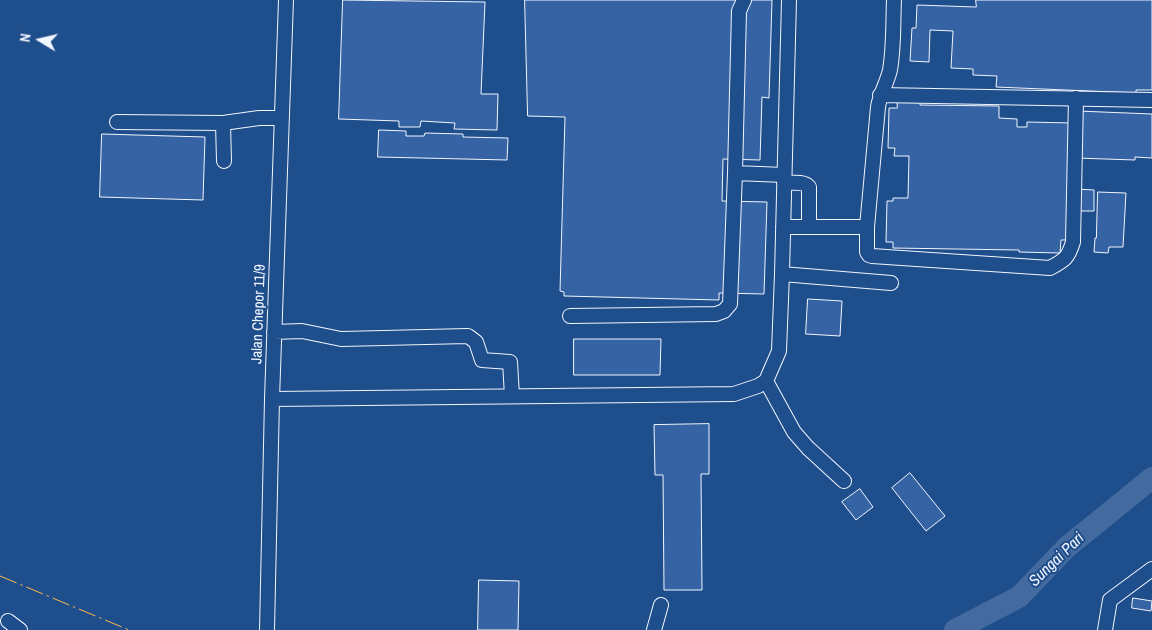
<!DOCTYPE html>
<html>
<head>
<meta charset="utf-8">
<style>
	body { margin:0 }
	#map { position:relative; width:1152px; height:630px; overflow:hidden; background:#1f4e8c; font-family:"Archivo Narrow",sans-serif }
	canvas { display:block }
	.north { position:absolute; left:15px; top:15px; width:50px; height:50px; -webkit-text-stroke:4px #1f4e8c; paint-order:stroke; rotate:279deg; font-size:14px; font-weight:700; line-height:20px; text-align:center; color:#f2f6ff }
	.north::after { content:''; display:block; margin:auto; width:18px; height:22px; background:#f2f6ff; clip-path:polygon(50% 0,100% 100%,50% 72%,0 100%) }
</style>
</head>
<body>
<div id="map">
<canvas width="1152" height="630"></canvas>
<div class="north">N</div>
</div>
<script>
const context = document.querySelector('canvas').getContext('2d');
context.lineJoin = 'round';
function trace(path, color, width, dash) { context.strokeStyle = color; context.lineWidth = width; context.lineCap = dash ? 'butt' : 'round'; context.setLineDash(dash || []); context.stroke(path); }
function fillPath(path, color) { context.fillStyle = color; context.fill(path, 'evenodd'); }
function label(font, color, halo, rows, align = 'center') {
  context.font = font + ' "Archivo Narrow",sans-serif'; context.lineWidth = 4; context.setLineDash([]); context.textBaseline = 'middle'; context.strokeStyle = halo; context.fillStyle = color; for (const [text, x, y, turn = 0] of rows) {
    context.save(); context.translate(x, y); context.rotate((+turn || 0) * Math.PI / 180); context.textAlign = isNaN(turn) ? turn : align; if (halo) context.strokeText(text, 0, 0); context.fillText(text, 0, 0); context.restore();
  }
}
const river = new Path2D(`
	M955 630 1019 597 1067 547 1152 478`);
const building = new Path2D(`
	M343 0 485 2 481 94H498L497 130 454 129 455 123 421 121 420 127H399V121L339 119Z
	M525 0H772L769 98 762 97 760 160 723 159 722 201 767 202 764 294 719 293V300L564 296V292L560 291 565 117 528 116Z
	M976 0H1152V90H1136V93L996 87 997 76 973 75V69L951 68 953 31 930 30 929 62 910 61 912 28H916L917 5 976 7Z
	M897 98 920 99V105L999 106V118L1017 119V127H1027V122L1073 123 1070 240H1061L1060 253 1019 252V250L893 248V242H886L887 201H893V198H908L909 156H894L895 148H888L889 108H897Z
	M1077 111 1152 114V158L1135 157V160L1075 158Z
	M379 130 406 131V136H424L425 133 463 134V137L508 138 507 160 378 157Z
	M102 134 205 137 203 200 100 197Z
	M1076 189 1094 190V211H1076Z
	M1098 192 1126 193 1123 247H1109L1108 253 1094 252 1095 238H1096Z
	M808 299 842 301 840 336 806 334Z
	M574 339H661L660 375H574Z
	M709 424V474H701L702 590H664L663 475H655L654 425Z
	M910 473 945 516 926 531 892 488Z
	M860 489 873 507 856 520 842 502Z
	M479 580 519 581 518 630H478Z
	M1133 598 1152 601 1151 611 1132 608Z`);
const minor = new Path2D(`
	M744 0 739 11 735 173 784 175
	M880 95 1152 100
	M117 122 223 123 259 118H282
	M223 123 224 161
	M783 227H809V187C804 181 792 183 784 183
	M809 227H867L878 107C880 94 887 83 890 70 894 47 893 23 894 0
	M867 227V252L869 255 872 256 1050 268C1065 260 1068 258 1073 242L1076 98
	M782 274 891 283
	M570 316 716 314 724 311 730 304 735 173
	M274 332 302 331 341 339 468 336 476 342 482 360 510 362 512 396
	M766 381 794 432 808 448 844 481
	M272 399 734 394 758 386 766 381 779 351 782 274 789 0
	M8 621 20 630
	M267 630 272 399 286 0
	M654 630 661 605
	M1105 630 1110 600 1152 569`);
const power = new Path2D(`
	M0 576 129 630`);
const streetNames = [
	["Jalan Chepor 11/9",259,314,-88]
];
const waterNames = [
	["Sungai Pari",1057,560,-44]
];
trace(river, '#446ba0', 22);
fillPath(building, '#3563a3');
trace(building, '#f2f6ff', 1);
trace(minor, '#f2f6ff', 16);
trace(minor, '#1f4e8c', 14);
trace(power, '#ffb74d', 1, [18, 4, 2.5, 4]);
label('15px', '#f2f6ff', '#1f4e8c', streetNames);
label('italic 16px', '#f2f6ff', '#1f4e8c', waterNames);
</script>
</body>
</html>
